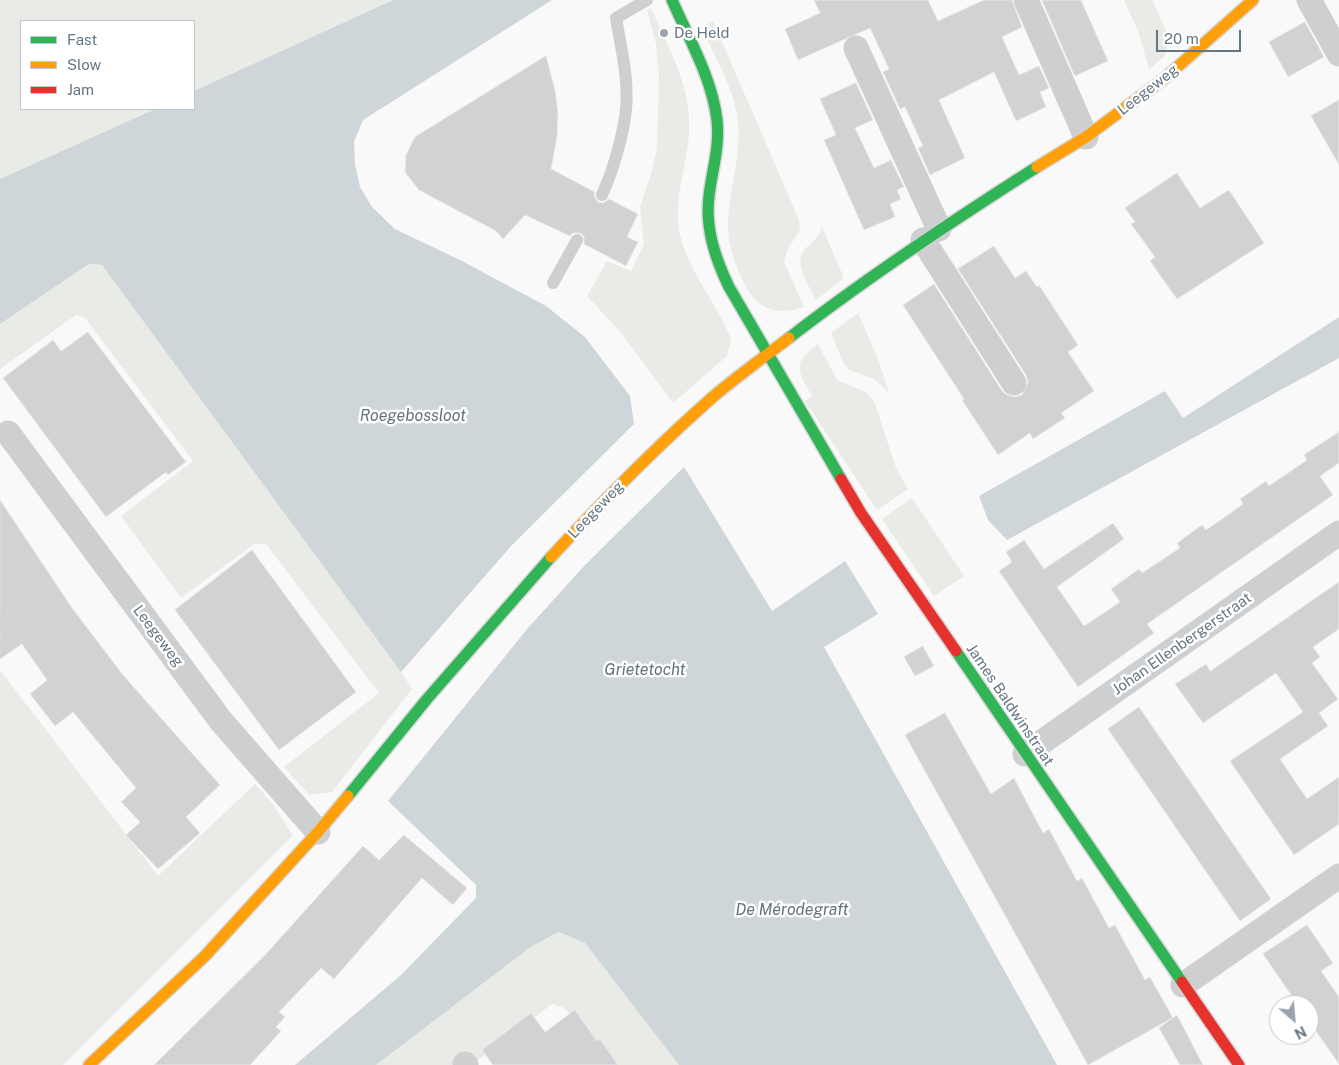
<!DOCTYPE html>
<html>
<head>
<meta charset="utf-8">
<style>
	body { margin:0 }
	#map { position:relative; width:1339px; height:1065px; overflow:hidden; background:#f9f9f9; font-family:"Public Sans",sans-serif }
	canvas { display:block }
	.legend { position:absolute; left:20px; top:20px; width:175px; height:90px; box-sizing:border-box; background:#fff; border:1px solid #c1c8cd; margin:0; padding:6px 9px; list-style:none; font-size:15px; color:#657683 }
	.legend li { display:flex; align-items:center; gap:10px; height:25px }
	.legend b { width:25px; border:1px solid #c1c8cd }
	.north { position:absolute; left:1269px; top:995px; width:50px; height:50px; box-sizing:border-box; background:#fff; border:1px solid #c1c8cd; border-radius:50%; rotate:153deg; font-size:14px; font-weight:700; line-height:20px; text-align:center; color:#657683 }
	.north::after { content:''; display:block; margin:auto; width:18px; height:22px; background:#99a4ac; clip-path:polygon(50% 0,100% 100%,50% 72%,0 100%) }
	.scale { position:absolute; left:1156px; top:30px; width:85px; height:22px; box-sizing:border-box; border:2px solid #657683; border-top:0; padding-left:6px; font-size:15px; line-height:18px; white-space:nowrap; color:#657683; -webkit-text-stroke:4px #fff; paint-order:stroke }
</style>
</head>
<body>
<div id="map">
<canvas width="1339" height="1065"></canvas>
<ul class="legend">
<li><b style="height:6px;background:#30b455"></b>Fast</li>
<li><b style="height:6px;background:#ff9f0a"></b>Slow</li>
<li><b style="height:6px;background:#e5322d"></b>Jam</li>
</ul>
<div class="north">N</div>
<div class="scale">20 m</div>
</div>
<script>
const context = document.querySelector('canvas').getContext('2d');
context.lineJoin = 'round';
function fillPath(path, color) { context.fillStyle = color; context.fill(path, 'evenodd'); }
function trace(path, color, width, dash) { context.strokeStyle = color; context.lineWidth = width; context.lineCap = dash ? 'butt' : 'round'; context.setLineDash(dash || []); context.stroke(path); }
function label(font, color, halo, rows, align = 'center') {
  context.font = font + ' "Public Sans",sans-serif'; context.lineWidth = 5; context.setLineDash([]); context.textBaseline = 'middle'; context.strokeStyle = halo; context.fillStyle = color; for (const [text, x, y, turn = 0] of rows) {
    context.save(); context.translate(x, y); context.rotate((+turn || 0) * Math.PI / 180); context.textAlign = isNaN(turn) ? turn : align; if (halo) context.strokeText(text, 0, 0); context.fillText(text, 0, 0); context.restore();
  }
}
const green = new Path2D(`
	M0 0H393L194 91V21H21V109H155L0 179Z
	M1124 0H1152L1169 37 1165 56 1149 69 1138 31Z
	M651 8C668 47 692 88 689 131 688 161 676 191 678 221 681 264 716 300 731 339L727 356 673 403 622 334 587 296 607 261 631 271 644 244 640 207 652 171 657 148 659 76 656 44 647 10Z
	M713 21 799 220 800 231 788 248 784 262 804 307C779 315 759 311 746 287 736 267 728 247 728 225 729 188 743 152 737 115 732 84 714 55 701 27Z
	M822 227 844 278 816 300C810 287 792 263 805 249 812 242 819 238 822 227Z
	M89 264 102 265 401 672 412 689 332 792 309 795 284 767 379 693 266 544H254L181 598 121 516 193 461 85 318 76 315 0 369V324Z
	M858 313 878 359 889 393 874 379 849 370 843 362 831 333Z
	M818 344 837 380 866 392 874 401 896 468 908 489 877 510 805 401 812 396C798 371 791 363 818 344Z
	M912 498 964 576 934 596 882 519Z
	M0 670 158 876 255 784 272 803 293 835 63 1065H0Z
	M559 932 585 943 679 1065H607L565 1008 552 1004 472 1065H376L532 946Z`);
const water = new Path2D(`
	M393 0H552L363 120 354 142 355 164 360 187 372 207 395 229 462 261 546 306 585 337 630 396 634 424 512 545 401 672 102 265 89 264 0 324V179L155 109H194V91Z
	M1339 317V358L1007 540 988 520 979 496 1165 391 1183 418Z
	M684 467 772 611 845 561 878 614 824 647 1057 1065H679L585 943 559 932 532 946 376 1065H295L401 975 476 898V885L388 801 528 628 585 565Z`);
const building = new Path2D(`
	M814 0H928L938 21 984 0H1012L1022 27 1002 37 1019 75 1039 66 1049 88 1040 92 1046 107 1016 121 994 72 939 100 965 158 930 175 918 148 923 146 905 107 900 109 883 72 889 69 870 28 798 60 785 29 820 13Z
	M1042 0H1081L1108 61 1075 76Z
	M1305 22 1324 57 1288 77 1269 42Z
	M546 56 555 90 558 113 557 137 551 169 595 192 594 196 598 202 603 203 609 199 638 214 627 237 638 242 626 266 584 244V236L580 233H573L570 236 525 215 503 239 496 231 419 190 405 172 406 155 415 137Z
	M856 83 873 120 855 128 874 168 891 160 904 187 897 190 901 199 890 204 895 217 864 230 824 140 836 135 820 99Z
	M1339 100V165L1311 116Z
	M1177 173 1200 208 1229 190 1264 243 1177 299 1150 261 1155 257 1131 224 1135 222 1125 208Z
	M994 246 1015 278 1026 271 1037 287 1039 285 1078 345 1068 352 1094 391 1061 413 1065 418 1033 439 1030 433 998 455 962 400 964 399 903 305 934 284 1002 391 1007 395 1014 397 1022 395 1028 383 1026 375 958 269Z
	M88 332 186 462 168 475 166 472 106 517 3 378 53 340 61 351Z
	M1339 432V463L1320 476 1333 495 1147 624 1154 633 1078 687 999 571 1012 562 1006 552 1024 540 1044 569 1113 523 1124 539 1057 587 1084 626 1120 602 1111 589 1139 569 1142 573 1180 548 1177 543 1202 525 1206 530 1225 517 1243 504 1240 499 1266 481 1269 486 1307 460 1304 455Z
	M0 500 72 608 123 675 220 785 186 817 200 833 158 869 126 835 140 822 121 802 136 788 73 712 55 726 30 694 47 680 22 644 0 659Z
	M252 550 356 692 279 750 175 610Z
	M1339 582V629L1313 647 1320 657 1312 663 1338 699 1319 713 1328 726 1280 759 1307 799 1339 777V824L1294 855 1230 761 1303 712 1276 673 1203 723 1175 684 1206 664 1210 671Z
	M923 646 934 666 915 676 904 657Z
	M1139 707 1271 899 1240 921 1108 729Z
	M945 713 991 794 1014 778 1043 833 1049 829 1077 881 1082 878 1109 928 1115 925 1145 980 1150 977 1173 1018 1177 1015 1203 1065H1180L1159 1028 1172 1018 1088 1065 905 735Z
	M404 835 467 888 453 905 422 878 334 979 321 968 279 1012 285 1017 276 1027 281 1031 250 1065H154L266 954 363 846 379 860Z
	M1307 925 1333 963 1321 971 1339 997V1064L1309 1021V1005H1298L1263 954Z
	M575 1010 597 1041 600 1039 618 1065H493L482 1050 531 1013 545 1032Z`);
const lane = new Path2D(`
	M602 195C613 171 623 136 626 110 629 79 621 48 616 18L647 0
	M553 283 577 240`);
const street = new Path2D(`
	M1026 0 1086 137
	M1309 0 1339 54
	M856 48 939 229
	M923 240 1014 383
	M8 433 221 721 318 832
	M1025 754 1339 533
	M1183 985 1339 876
	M465 1064 466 1065`);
const fast = new Path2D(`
	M672 0C689 39 712 78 717 120 720 146 712 171 709 196 705 228 715 258 729 287L841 479
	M789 338C869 276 952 221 1037 167
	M956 651 1182 982
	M348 796 427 699 551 557`);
const slow = new Path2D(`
	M1037 167 1086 137 1165 78 1253 0
	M551 557C603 501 657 446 714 396 738 376 764 357 789 338
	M89 1065 205 956 318 832 348 796`);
const jam = new Path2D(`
	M841 479 861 513 956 651
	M1182 982 1239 1065`);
const markers = [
	[664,33,5,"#99a4ac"]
];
const poiNames = [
	["De Held",674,33]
];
const streetNames = [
	["Leegeweg",1148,90,-38],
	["Leegeweg",596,510,-46],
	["Leegeweg",158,636,53],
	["Johan Ellenbergerstraat",1182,644,-35],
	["James Baldwinstraat",1010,705,56]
];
const waterNames = [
	["Roegebossloot",413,416],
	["Grietetocht",645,670],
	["De Mérodegraft",792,910]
];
fillPath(green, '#e8ebe6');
fillPath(water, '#ced6d9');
fillPath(building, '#d0d2d3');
trace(building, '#e8e8e8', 1);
trace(fast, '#d5d6d7', 14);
trace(slow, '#d5d6d7', 14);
trace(jam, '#d5d6d7', 14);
trace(lane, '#cecfd0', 12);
trace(street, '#cecfd0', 25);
trace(fast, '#30b455', 11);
trace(slow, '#ff9f0a', 11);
trace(jam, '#e5322d', 11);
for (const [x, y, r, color] of markers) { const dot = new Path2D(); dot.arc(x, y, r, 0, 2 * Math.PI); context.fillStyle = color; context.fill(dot); trace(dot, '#fff', 2); }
label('15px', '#657683', '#fff', poiNames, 'left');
label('15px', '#657683', '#fff', streetNames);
label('italic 16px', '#60757c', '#fff', waterNames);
</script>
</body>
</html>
